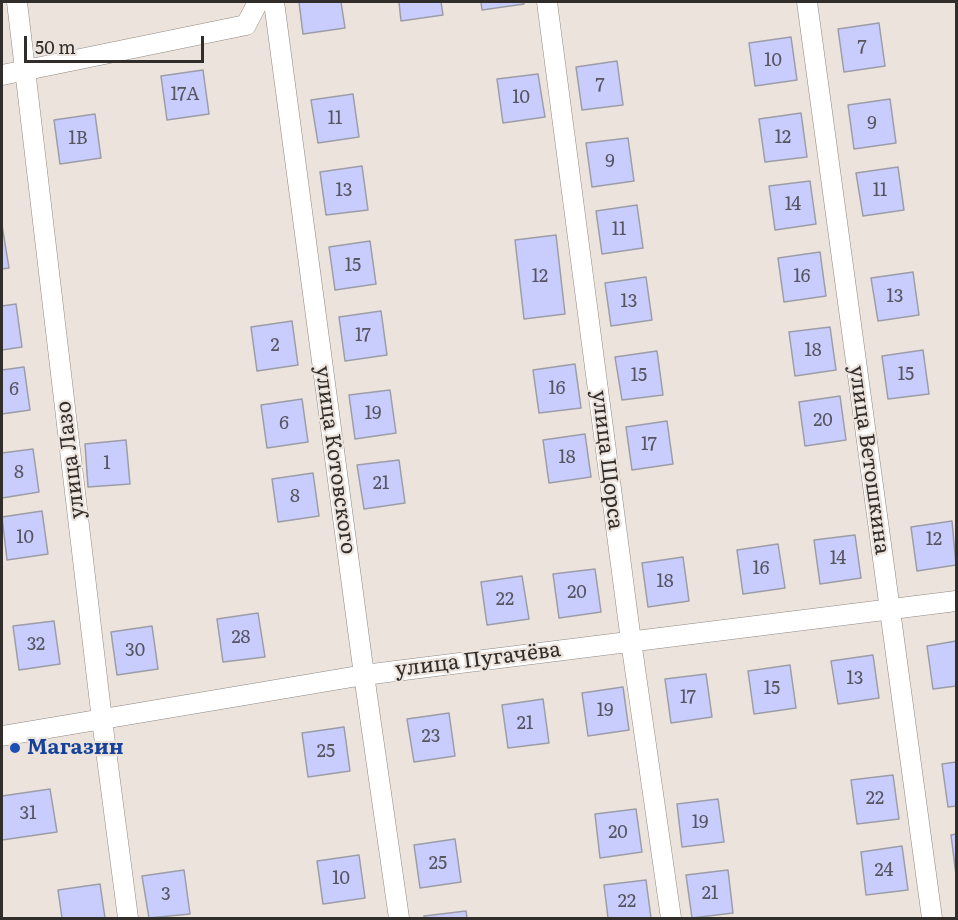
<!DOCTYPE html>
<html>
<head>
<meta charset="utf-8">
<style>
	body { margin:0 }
	#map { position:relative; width:958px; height:920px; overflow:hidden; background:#ece3dc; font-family:Literata,serif }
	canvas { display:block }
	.frame { position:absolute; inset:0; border:3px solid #312d2b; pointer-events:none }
	.scale { position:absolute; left:24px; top:36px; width:180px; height:27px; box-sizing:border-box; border:3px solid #312d2b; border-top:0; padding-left:8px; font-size:18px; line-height:21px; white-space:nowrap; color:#312d2b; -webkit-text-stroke:4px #ece3dc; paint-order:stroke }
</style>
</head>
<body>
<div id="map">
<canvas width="958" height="920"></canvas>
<div class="frame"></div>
<div class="scale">50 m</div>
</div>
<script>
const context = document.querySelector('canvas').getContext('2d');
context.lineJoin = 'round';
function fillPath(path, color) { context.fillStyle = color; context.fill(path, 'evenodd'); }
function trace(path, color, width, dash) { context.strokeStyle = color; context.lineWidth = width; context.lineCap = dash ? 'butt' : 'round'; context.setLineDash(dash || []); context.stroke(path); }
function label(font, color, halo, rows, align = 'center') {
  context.font = font + ' Literata,serif'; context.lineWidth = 4.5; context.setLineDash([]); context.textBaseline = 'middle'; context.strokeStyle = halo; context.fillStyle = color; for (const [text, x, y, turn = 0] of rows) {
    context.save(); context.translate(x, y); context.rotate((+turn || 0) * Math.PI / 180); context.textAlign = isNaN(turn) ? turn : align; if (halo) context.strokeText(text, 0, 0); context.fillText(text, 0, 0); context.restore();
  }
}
const building = new Path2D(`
	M299 2H341L345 28 303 34Z
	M399 2H441L443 15 401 21Z
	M481 2H523L524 4 482 10Z
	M879 23 885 66 844 72 838 29Z
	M791 37 797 80 755 86 749 43Z
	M617 61 623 105 582 110 576 67Z
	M203 70 209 114 167 120 161 76Z
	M538 74 545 117 503 123 497 79Z
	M353 94 359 137 318 143 311 100Z
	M890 99 896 143 854 149 848 105Z
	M801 113 807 157 765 162 759 119Z
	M95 114 101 158 60 164 54 120Z
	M628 138 634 181 592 187 586 143Z
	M362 166 368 210 326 215 320 172Z
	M898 167 904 210 863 216 856 173Z
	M810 181 816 224 775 230 769 186Z
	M637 205 643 248 602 254 596 211Z
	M2 225 9 268 2 269Z
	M556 235 565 314 524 319 515 240Z
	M370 241 376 284 335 290 329 247Z
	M820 252 826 296 784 302 778 258Z
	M913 272 919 315 878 321 871 278Z
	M646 277 652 320 611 326 605 283Z
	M16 304 22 347 2 350V306Z
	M381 311 387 355 345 361 339 317Z
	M292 321 298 365 257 371 251 327Z
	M830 327 836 370 795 376 789 332Z
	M923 350 929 394 888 399 882 356Z
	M657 351 663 395 622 400 615 357Z
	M575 364 581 408 539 413 533 370Z
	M24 367 30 410 2 414V370Z
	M390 390 396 433 355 439 349 395Z
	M840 396 846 440 805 446 799 402Z
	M302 399 308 442 267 448 261 405Z
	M667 421 673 464 632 470 626 427Z
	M585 434 591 477 549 483 543 440Z
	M126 440 130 484 88 487 85 444Z
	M33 449 39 492 2 498V453Z
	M399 460 405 503 364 509 357 465Z
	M313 473 319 516 278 522 272 479Z
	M42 511 48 554 7 560 2 517Z
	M952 521 956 565 917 571 911 527Z
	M855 535 861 578 820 584 814 540Z
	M778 544 785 588 743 594 737 550Z
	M683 557 689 601 648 607 642 563Z
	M595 569 601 612 559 618 553 574Z
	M522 576 529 619 487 625 481 582Z
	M258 613 265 657 223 662 217 619Z
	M54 621 60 664 19 670 13 626Z
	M152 626 158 669 117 675 111 632Z
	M956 641V686L933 689 927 646Z
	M873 655 879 698 838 704 831 661Z
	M790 665 796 708 754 714 748 671Z
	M706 674 712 717 671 723 665 679Z
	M623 687 629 730 588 736 582 693Z
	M543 699 549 743 508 748 502 705Z
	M449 713 455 756 414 762 407 719Z
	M344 727 350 771 308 777 302 733Z
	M956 762V806L948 807 942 764Z
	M893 775 899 819 857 824 851 780Z
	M50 789 57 832 2 840V796Z
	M718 799 724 842 682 847 677 804Z
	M636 809 642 852 600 858 595 814Z
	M956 834V875L951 835Z
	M455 839 461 882 420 888 414 845Z
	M902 846 908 890 866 895 861 852Z
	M359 855 365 898 323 904 317 861Z
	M184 870 190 914 149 918 142 876Z
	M728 870 733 913 692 918 686 875Z
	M646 880 651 918H608L604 885Z
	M100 884 105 918H62L58 890Z
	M466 911 467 918H424V916Z`);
const minor = new Path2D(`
	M17 2 102 720 128 918
	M274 2 364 675 399 918
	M547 2 631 641 671 918
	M807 2 932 918
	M2 75 246 25 258 2
	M2 736 364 675 956 601`);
const markers = [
	[15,748,6,"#1a4fb4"]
];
const numberNames = [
	["7",862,48],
	["10",773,61],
	["7",600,86],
	["17А",185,95],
	["10",521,98],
	["11",335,119],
	["9",872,124],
	["12",783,138],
	["1В",78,139],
	["9",610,162],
	["13",344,191],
	["11",880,191],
	["14",793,205],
	["11",619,230],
	["15",353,266],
	["12",540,277],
	["16",802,277],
	["13",895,297],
	["13",629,302],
	["17",363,336],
	["2",275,346],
	["18",813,351],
	["15",906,375],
	["15",639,376],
	["16",557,389],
	["6",14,390],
	["19",373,414],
	["20",823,421],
	["6",284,424],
	["17",649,445],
	["18",567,458],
	["1",107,464],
	["8",19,473],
	["21",381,484],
	["8",295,497],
	["10",25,538],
	["12",934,540],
	["14",838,559],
	["16",761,569],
	["18",665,582],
	["20",577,593],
	["22",505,600],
	["28",241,638],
	["32",36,645],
	["30",135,651],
	["13",855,679],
	["15",772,689],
	["17",688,698],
	["19",605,711],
	["21",525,724],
	["23",431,737],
	["25",326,752],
	["22",875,799],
	["31",28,814],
	["19",700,823],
	["20",618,833],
	["25",438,864],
	["24",884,871],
	["10",341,879],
	["21",710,894],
	["3",166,895],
	["22",627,902]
];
const streetNames = [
	["улица Лазо",71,460,-97],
	["улица Котовского",335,460,82],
	["улица Щорса",607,460,83],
	["улица Ветошкина",869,460,82],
	["улица Пугачёва",478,660,-7]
];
const transitNames = [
	["Магазин",27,748]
];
fillPath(building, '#c8cdfe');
trace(building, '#9c9da7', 1.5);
trace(minor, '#918881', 21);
trace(minor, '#fff', 20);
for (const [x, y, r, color] of markers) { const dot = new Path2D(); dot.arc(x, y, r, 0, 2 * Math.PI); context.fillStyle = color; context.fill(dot); trace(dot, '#ece3dc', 2); }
label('18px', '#575560', null, numberNames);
label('21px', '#312d2b', '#ece3dc', streetNames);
label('bold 21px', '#164399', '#ece3dc', transitNames, 'left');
</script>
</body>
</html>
